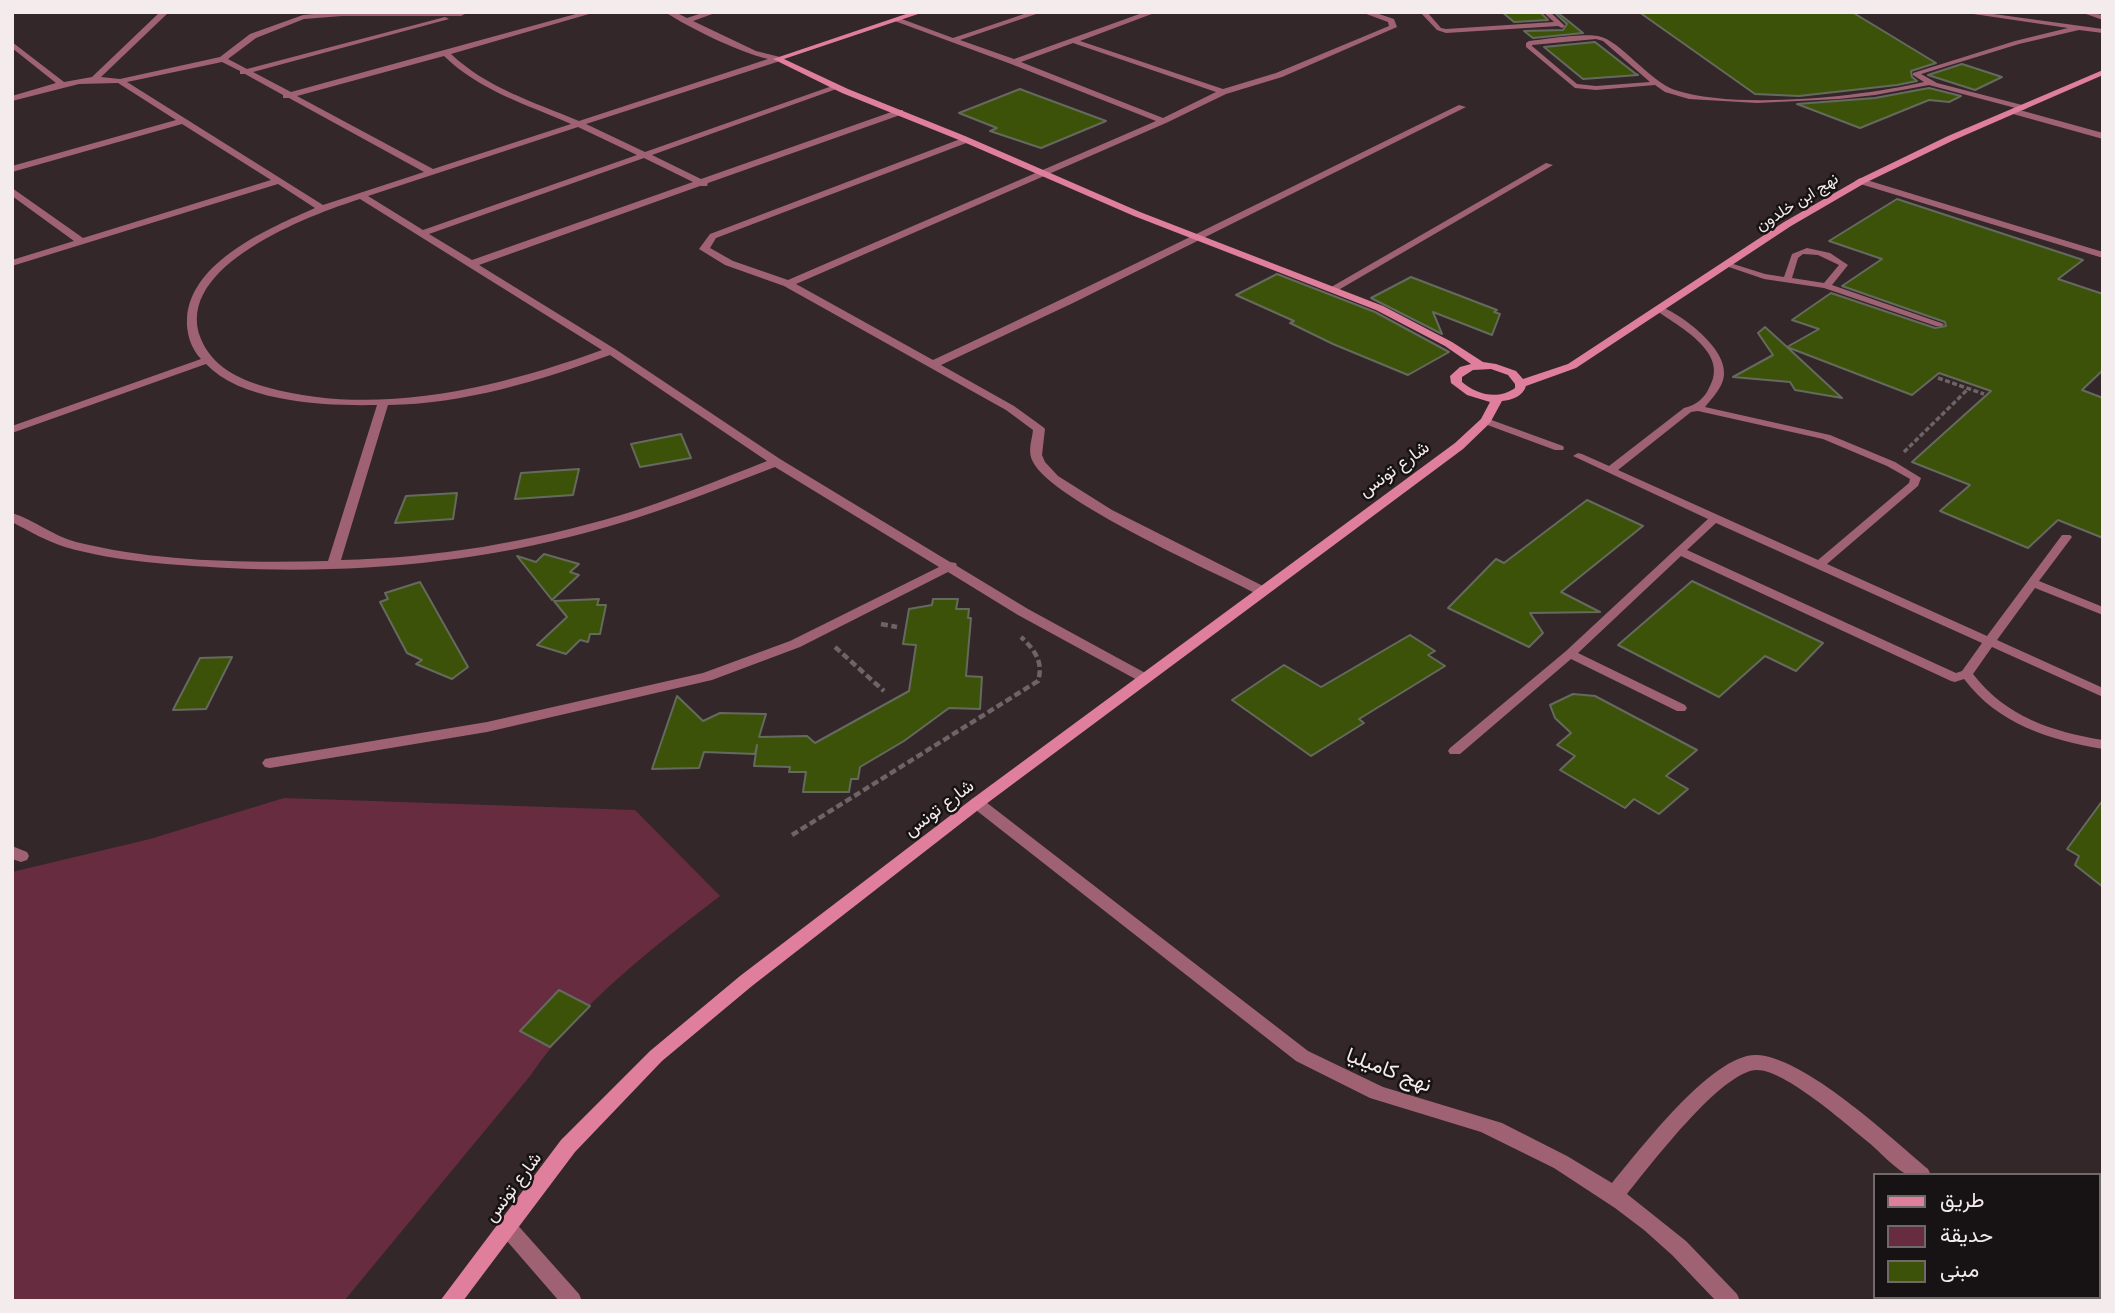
<!DOCTYPE html>
<html>
<head>
<meta charset="utf-8">
<style>
	body { margin:0 }
	#map { position:relative; width:2115px; height:1313px; overflow:hidden; background:#33272a; font-family:"Golos Text",Vazirmatn,sans-serif }
	canvas { display:block }
	.frame { position:absolute; inset:0; border:14px solid #f4ebed; pointer-events:none }
	.legend { position:absolute; left:1873px; top:1173px; width:228px; height:126px; box-sizing:border-box; background:#171213; border:2px solid #6f696a; margin:0; padding:9px 12px; list-style:none; font-size:21px; color:#f4ebed }
	.legend li { display:flex; align-items:center; gap:14px; height:35px }
	.legend b { width:35px; border:2px solid #6f696a }
</style>
</head>
<body>
<div id="map">
<canvas width="2115" height="1313"></canvas>
<div class="frame"></div>
<ul class="legend">
<li><b style="height:9px;background:#df7f9c"></b>طريق</li>
<li><b style="height:19px;background:#672c40"></b>حديقة</li>
<li><b style="height:19px;background:#3d5209"></b>مبنى</li>
</ul>
</div>
<script>
const context = document.querySelector('canvas').getContext('2d');
context.lineJoin = 'round';
function fillPath(path, color) { context.fillStyle = color; context.fill(path, 'evenodd'); }
function trace(path, color, width, dash) { context.strokeStyle = color; context.lineWidth = width; context.lineCap = dash ? 'butt' : 'round'; context.setLineDash(dash || []); context.stroke(path); }
function label(font, color, halo, rows, align = 'center') {
  context.font = font + ' "Golos Text",Vazirmatn,sans-serif'; context.lineWidth = 5; context.setLineDash([]); context.textBaseline = 'middle'; context.strokeStyle = halo; context.fillStyle = color; for (const [text, x, y, turn = 0] of rows) {
    context.save(); context.translate(x, y); context.rotate((+turn || 0) * Math.PI / 180); context.textAlign = isNaN(turn) ? turn : align; if (halo) context.strokeText(text, 0, 0); context.fillText(text, 0, 0); context.restore();
  }
}
const green = new Path2D(`
	M284 798 635 810 720 896C651 949 580 1003 530 1076L344 1301H12V872L150 839Z`);
const building = new Path2D(`
	M1502 12H1540L1548 20 1514 22Z
	M1554 12H1557L1583 33 1533 38 1524 31 1563 30 1567 24Z
	M1639 12H1852L1936 63 1911 71 1912 77 1917 81 1897 85 1799 96 1755 94Z
	M1595 42 1636 74 1638 75 1583 79 1544 47Z
	M1962 64 2002 77 1975 90 1928 75Z
	M1929 88 1961 96 1949 102 1929 100 1860 128 1797 104 1875 98Z
	M1020 89 1025 91 1106 121 1041 148 990 131 997 128 959 113Z
	M1897 199 2083 260 2058 279 2103 294V370L2082 390 2103 398V538L2058 520 2028 548 1940 511 1970 485 1912 462 1991 391 1939 373 1912 395 1787 347 1842 398 1795 390 1790 382 1733 377 1773 355 1758 333 1765 327 1787 347 1819 329 1792 320 1831 293 1935 328 1946 326 1945 322 1842 286 1882 259 1829 241Z
	M1277 274 1375 312 1449 352 1408 375 1333 344 1290 323 1294 321 1236 295Z
	M1411 277 1497 310 1494 312 1500 314 1492 335 1433 312 1442 334 1371 298Z
	M681 434 691 458 640 467 631 444Z
	M579 469 573 495 515 499 521 473Z
	M457 493 453 519 395 523 406 496Z
	M1587 500 1643 526 1561 592 1600 612 1530 613 1543 633 1529 647 1448 608 1496 559 1504 563Z
	M544 554 579 564 570 572 579 575 552 600 517 556 536 562Z
	M1692 581 1823 643 1796 671 1765 656 1719 697 1618 645Z
	M420 582 468 667 452 679 416 664 422 660 407 653 380 602 388 599 385 593Z
	M599 599 597 605H606L600 634H590L588 642 580 640 566 654 537 645 567 617 554 601Z
	M933 599H958L956 609H969L968 618H971L966 676 982 677 980 709 949 708 904 741 860 767 858 779H851L849 792H803L806 772H789L790 767 754 766 757 745 755 754 704 752 699 768 652 769 677 696 703 721 720 713 766 714 759 737 807 736 815 743 909 691 916 645 903 644 909 609 932 605Z
	M1410 635 1435 651 1428 655 1445 666 1359 719 1364 723 1311 756 1232 700 1284 665 1321 687Z
	M232 657 206 709 173 710 200 658Z
	M1573 694 1595 696 1697 750 1666 776 1688 789 1659 814 1634 799 1625 808 1560 770 1575 756 1557 745 1571 733 1555 718 1550 705Z
	M2103 800V887L2075 865 2079 856 2067 849Z
	M559 990 590 1006 550 1047 520 1031Z`);
const pathFar1 = new Path2D(`
	M1938 378 1984 394
	M1904 452 1968 389`);
const path = new Path2D(`
	M881 624 897 627
	M835 647 884 691
	M792 835 1038 681C1044 662 1034 649 1021 637`);
const lane = new Path2D(`
	M1420 12H1427L1441 28 1446 29 1554 22 1543 12H1550L1565 26 1562 28 1558 26 1446 33 1437 30Z
	M1960 12H1979L2103 29V33L2079 30 2019 44 1921 74 1937 83 2026 106 2027 108 2023 110 1929 85 1875 95 1838 99 1757 103 1689 99 1665 92 1655 85 1596 90 1575 88 1526 47V43L1529 41C1546 39 1584 33 1598 36 1620 40 1649 81 1675 90 1736 110 1861 97 1924 82L1913 75V73L2015 41 2068 28ZM1596 39 1603 41 1650 82 1596 86 1577 84 1532 46V45Z
	M1807 248 1830 253 1848 265 1832 285 1944 324 1942 326H1936L1824 288 1764 279 1723 265 1727 262 1765 274 1784 277 1792 254ZM1803 254 1818 255 1839 265 1824 283 1792 278 1798 258Z
	M1660 306C1682 315 1727 348 1724 375 1723 387 1713 397 1705 407L1830 435 1895 462 1921 478 1918 486 1827 564 1987 636 2062 535H2070L2072 537 2039 581 2103 607V615L2035 588 1997 640 2103 688V697L1992 647 1973 674C2005 716 2052 732 2103 740V749C2049 740 1998 724 1964 679L1955 682 1951 681 1681 556 1578 653 1685 705 1687 708 1685 711H1677L1571 659 1460 754H1450L1448 751 1450 748 1566 651 1708 519 1573 456 1578 453 1582 454 1609 466 1684 408C1696 405 1704 399 1709 388 1730 353 1681 328 1657 311L1655 309ZM1698 411 1823 439 1887 466 1910 479 1909 483 1818 560 1618 470 1691 412ZM1716 523 1982 643 1962 671 1956 673 1687 550Z
	M1486 418 1563 446 1564 448 1563 450H1555L1482 423V419Z`);
const street = new Path2D(`
	M160 12H169L101 77 120 79 220 57 250 34 303 15 336 12 465 14 461 16H342L304 19 256 38 228 59 247 69 445 17 449 19 253 72 291 92 583 12H596L451 54C487 88 534 102 579 121L768 59C739 52 689 28 665 12H675L687 18 705 12H718L693 21 756 51 780 57V61L586 124 645 152 835 85 842 87 652 155 701 179 897 110H903V114L708 183 707 186H700L479 265 615 349 780 459 950 562 956 563 957 566 1028 609 1149 675 1151 678 1149 681H1139L1018 615 948 572 800 647 712 680 487 732 270 768 265 767 262 763 265 759 270 758 487 722 703 673 790 641 939 567 775 467C713 491 650 516 585 533 469 564 347 574 228 568 174 565 117 562 65 547 46 541 29 531 12 522V513C35 520 53 536 76 542 157 562 245 563 328 561L377 405C327 406 243 403 206 364L12 433V426L201 359C191 349 186 332 187 319 190 261 270 228 315 208L278 184 12 266V260L74 241 12 196V188L83 238 271 180 182 124 12 172V166L176 120 118 83 79 84 12 101V96L56 83 12 48V42L64 82 92 77ZM444 56C480 91 526 104 571 124L433 169 297 96ZM222 62 240 71V74H245L283 95V98H289L424 172 323 205 127 82ZM578 127 637 155 423 230 368 196ZM644 158 693 182 472 260 429 234ZM360 199 602 350C498 388 376 418 266 387 238 379 212 366 201 339 172 266 310 215 360 199ZM610 355 767 461C719 480 670 500 621 515 530 542 436 558 341 560L388 405C464 404 539 381 610 355Z
	M1030 12H1042L960 40 1014 59 1145 12H1157L1080 41 1223 89 1276 73 1389 26 1388 22 1361 12H1373L1394 19 1397 27 1282 77 1226 94 1166 123 796 284 933 360C1110 278 1284 190 1459 105L1466 107 1073 303 941 365 1014 406 1043 427 1045 429 1042 455 1045 462 1058 476 1112 510 1267 588 1269 591 1267 594H1257C1212 571 1053 501 1033 462 1027 451 1032 441 1033 430L1006 410 784 286 725 265 699 249 710 234 963 138H969V142L716 238 710 248 733 261 788 280 1156 121 1011 64 892 20 899 18 953 38ZM1073 43 1216 92 1163 118 1021 62Z
	M2085 12 2103 15V20L2086 14Z
	M2016 109 2103 133V139L2013 114 2012 112Z
	M1546 163 1553 165 1335 292 1326 290Z
	M1860 178 2103 252V258L1857 183 1855 181Z
	M977 797 982 799 1308 1051 1383 1087 1502 1123 1567 1156 1612 1183C1639 1151 1712 1054 1756 1055 1804 1056 1891 1138 1928 1169L1931 1175C1924 1175 1916 1176 1909 1175 1899 1173 1877 1149 1868 1142 1845 1123 1785 1070 1757 1070 1722 1070 1649 1167 1627 1194L1686 1241 1737 1294 1740 1301H1716L1672 1255 1644 1230 1615 1208 1554 1168 1481 1132 1370 1098 1296 1061 972 807 969 803 972 799Z
	M12 846 27 852 29 856 27 860 21 862 12 859Z
	M507 1218 514 1221 579 1294 582 1301H559L500 1233 497 1227 500 1221Z
	M2065 1297H2089L2090 1301H2066Z`);
const secondary = new Path2D(`
	M912 12H924L784 59 848 89 965 136 1140 212 1383 306 1452 342 1483 362 1496 364 1516 371 1523 379 1568 364 1784 222 1859 179 1948 136 2103 70V75L1954 140 1865 183 1791 226 1576 368 1526 386C1523 396 1512 400 1502 401L1490 423 1463 449 982 807 752 986 662 1061 575 1152 463 1301H440L561 1140 650 1051 740 976 972 799 1455 443 1481 419 1490 402 1467 395 1451 383 1450 376 1460 367 1471 364 1445 346 1376 310 1134 216 959 140 842 93 773 59ZM1491 369 1508 375 1515 384V388C1498 400 1477 395 1462 382V377L1473 370Z`);
const farStreetnames = [
	["نهج ابن خلدون",1797,202,-32]
];
const streetNames = [
	["شارع تونس",1394,469,-36],
	["شارع تونس",939,808,-37],
	["شارع تونس",513,1187,-53]
];
const nearStreetnames = [
	["نهج كاميليا",1389,1070,21]
];
fillPath(green, '#672c40');
fillPath(building, '#3d5209');
trace(building, '#656a5e', 2);
trace(pathFar1, '#6e6365', 3.5, [5, 2.5]);
trace(path, '#6e6365', 4.5, [7, 3.5]);
fillPath(lane, '#9e6273');
fillPath(street, '#9e6273');
fillPath(secondary, '#df7f9c');
label('16px', '#f4ebed', '#171213', farStreetnames);
label('18px', '#f4ebed', '#171213', streetNames);
label('21px', '#f4ebed', '#171213', nearStreetnames);
</script>
</body>
</html>
